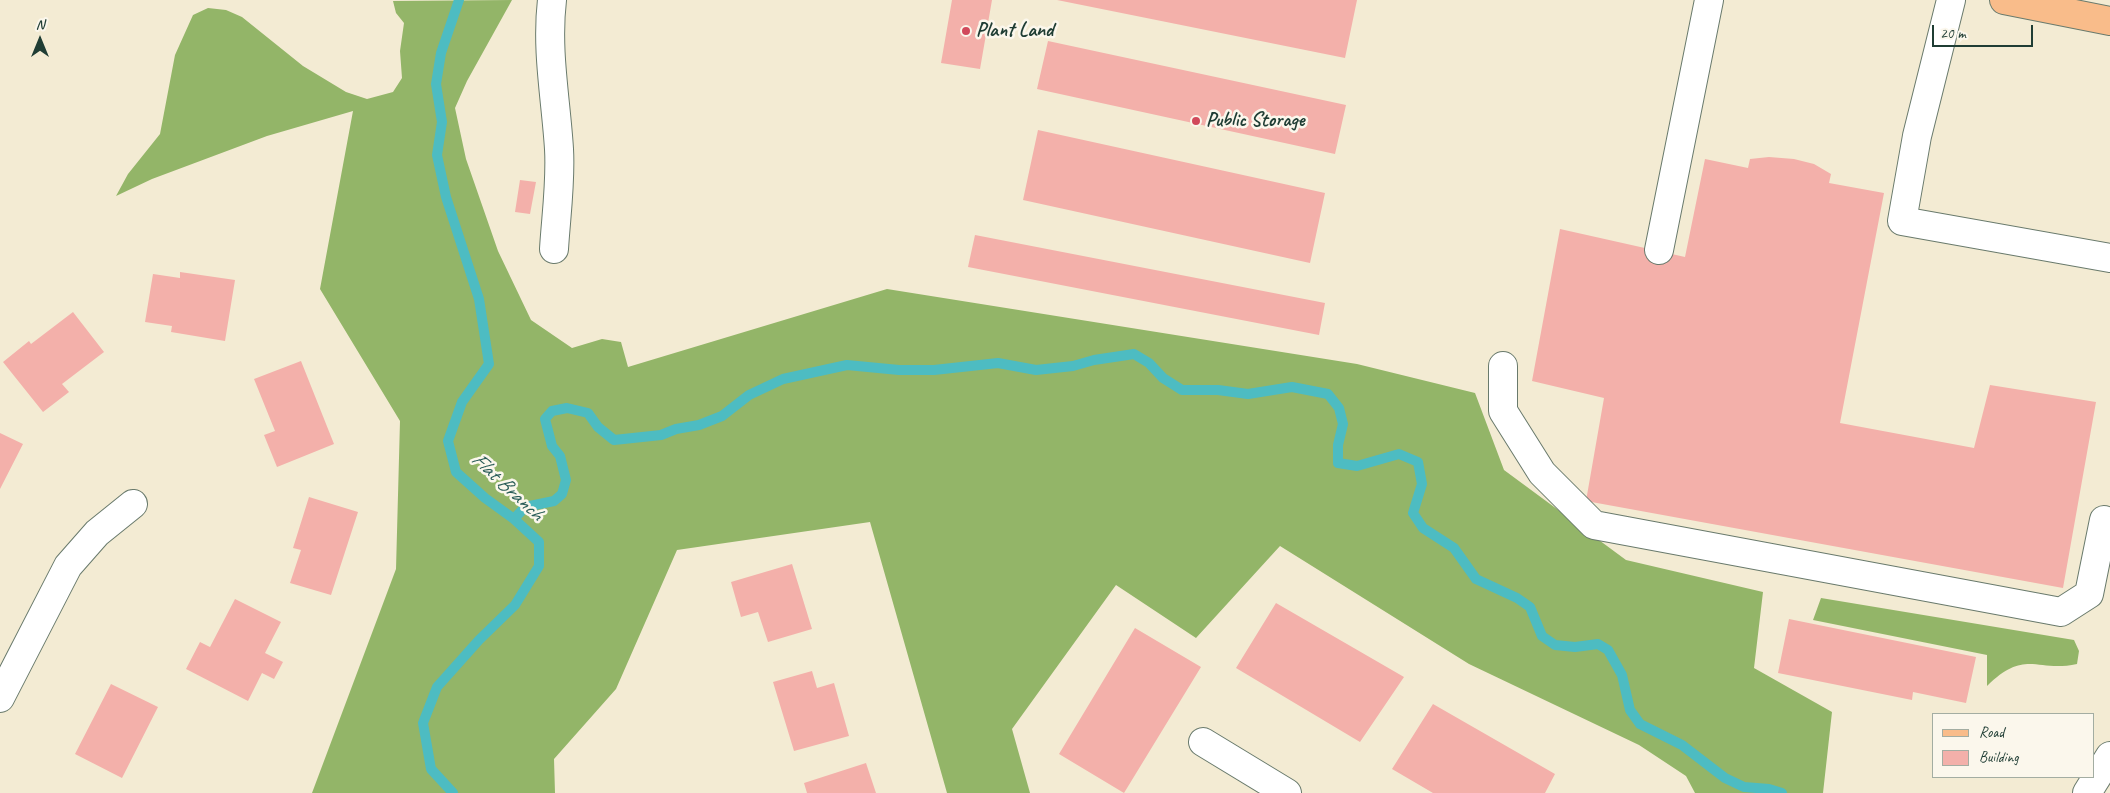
<!DOCTYPE html>
<html>
<head>
<meta charset="utf-8">
<style>
	body { margin:0 }
	#map { position:relative; width:2110px; height:793px; overflow:hidden; background:#f3ebd3; font-family:Caveat,sans-serif }
	canvas { display:block }
	.legend { position:absolute; left:1932px; top:713px; width:162px; height:65px; box-sizing:border-box; background:#fbf7ec; border:1px solid #a3ada2; margin:0; padding:6px 9px; list-style:none; font-size:15px; color:#1f3d34 }
	.legend li { display:flex; align-items:center; gap:10px; height:25px }
	.legend b { width:25px; border:1px solid #a3ada2 }
	.north { position:absolute; left:15px; top:15px; width:50px; height:50px; -webkit-text-stroke:4px #fbf7ec; paint-order:stroke; rotate:0deg; font-size:14px; font-weight:700; line-height:20px; text-align:center; color:#1f3d34 }
	.north::after { content:''; display:block; margin:auto; width:18px; height:22px; background:#1f3d34; clip-path:polygon(50% 0,100% 100%,50% 72%,0 100%) }
	.scale { position:absolute; left:1932px; top:25px; width:101px; height:22px; box-sizing:border-box; border:2px solid #1f3d34; border-top:0; padding-left:6px; font-size:15px; line-height:18px; white-space:nowrap; color:#1f3d34; -webkit-text-stroke:4px #fbf7ec; paint-order:stroke }
</style>
</head>
<body>
<div id="map">
<canvas width="2110" height="793"></canvas>
<ul class="legend">
<li><b style="height:6px;background:#f9bc8a"></b>Road</li>
<li><b style="height:14px;background:#f3b0aa"></b>Building</li>
</ul>
<div class="north">N</div>
<div class="scale">20 m</div>
</div>
<script>
const context = document.querySelector('canvas').getContext('2d');
context.lineJoin = 'round';
function fillPath(path, color) { context.fillStyle = color; context.fill(path, 'evenodd'); }
function trace(path, color, width, dash) { context.strokeStyle = color; context.lineWidth = width; context.lineCap = dash ? 'butt' : 'round'; context.setLineDash(dash || []); context.stroke(path); }
function label(font, color, halo, rows, align = 'center') {
  context.font = font + ' Caveat,sans-serif'; context.lineWidth = 5; context.setLineDash([]); context.textBaseline = 'middle'; context.strokeStyle = halo; context.fillStyle = color; for (const [text, x, y, turn = 0] of rows) {
    context.save(); context.translate(x, y); context.rotate((+turn || 0) * Math.PI / 180); context.textAlign = isNaN(turn) ? turn : align; if (halo) context.strokeText(text, 0, 0); context.fillText(text, 0, 0); context.restore();
  }
}
const forest = new Path2D(`
	M512 0 467 81 455 108 466 159 498 251 531 320 572 348 602 339 621 342 628 367 887 289 1357 364 1475 393 1504 470 1626 560 1763 592 1754 668 1832 712 1823 793H1695L1686 776 1639 745 1469 664 1280 546 1196 638 1116 585 1012 729 1030 793H947L870 522 677 550 616 689 554 759 555 793H312L396 569 400 421 320 289 353 111 267 136 152 179 116 196 128 174 160 134 175 55 193 15 208 8 226 10 242 17 303 66 346 92 367 99 393 92 402 78 400 51 404 23 396 13 393 1Z
	M1821 598 2074 640 2079 651 2077 664C2036 673 2026 648 1987 686V655L1813 620Z`);
const stream = new Path2D(`
	M514 519 525 507 554 501 562 494 566 480 560 456 552 446 545 419 552 411 567 408 588 413 598 427 614 440 661 435 676 429 699 425 722 416 749 395 783 379 847 365 899 370H934L998 363 1036 370 1073 366 1094 360 1134 354 1149 363 1163 378 1182 390H1218L1248 394 1292 387 1328 394 1339 408 1343 424 1338 445V463L1357 466 1399 454 1418 462 1422 484 1413 513 1423 528 1454 548 1476 579 1517 598 1530 607 1542 636 1555 645 1575 647 1598 644 1608 650 1622 675 1630 710 1640 724 1682 745 1725 778 1744 787 1769 789 1782 793
	M453 793 431 769 423 723 437 687 479 640 515 605 539 566V542L514 519 485 498 456 472 448 441 462 402 489 364 479 299 446 197 437 155 442 122 436 84 441 53 459 0`);
const building = new Path2D(`
	M952 0H992L980 69 941 63Z
	M1057 0H1357L1345 58Z
	M1048 41 1346 105 1335 154 1037 89Z
	M1038 130 1325 193 1310 263 1023 200Z
	M1769 157 1794 159 1814 164 1831 174 1829 183 1884 193 1840 423 1974 448 1990 385 2096 402 2063 588 1586 501 1604 398 1532 381 1560 229 1685 257 1705 159 1748 168 1750 159Z
	M520 180 536 182 530 214 515 212Z
	M975 235 1325 303 1319 335 968 267Z
	M180 272 235 280 225 341 171 332 172 326 145 322 153 274 180 278Z
	M73 312 104 352 62 384 69 392 43 412 3 362 29 341 31 344Z
	M301 361 334 444 277 467 264 435 275 431 254 379Z
	M0 433 23 444 0 489Z
	M309 497 358 512 331 595 290 583 301 550 293 548Z
	M792 564 812 629 768 642 758 612 741 617 731 582Z
	M235 599 281 622 265 653 283 662 274 679 262 673 248 701 186 669 200 642 210 647Z
	M1276 603 1404 677 1360 742 1236 668Z
	M1789 619 1976 657 1966 703 1913 692 1912 700 1778 673Z
	M1135 628 1201 667 1124 793 1059 754Z
	M812 671 817 688 834 683 849 736 794 751 773 682Z
	M111 684 158 707 122 778 75 754Z
	M1433 704 1555 774 1545 793H1433L1392 769Z
	M866 763 876 793H807L804 783Z`);
const minor = new Path2D(`
	M552 0C546 50 556 100 559 149 561 182 556 216 554 249
	M1951 0 1917 136 1902 221 2110 258
	M1659 250 1709 0
	M1503 366V411L1542 473 1594 525 2061 612 2089 594 2104 520
	M0 698 68 566 97 533 133 504
	M1203 742 1287 793
	M2087 793 2110 756`);
const major = new Path2D(`
	M2004 0 2110 21`);
const markers = [
	[966,31,5,"#d1495b"],
	[1196,121,5,"#d1495b"]
];
const poiNames = [
	["Plant Land",976,31],
	["Public Storage",1206,121]
];
const waterNames = [
	["Flat Branch",507,487,43]
];
fillPath(forest, '#93b568');
trace(stream, '#4dbcc2', 10);
fillPath(building, '#f3b0aa');
trace(minor, '#697a6c', 30);
trace(major, '#697a6c', 30);
trace(minor, '#fff', 28);
trace(major, '#f9bc8a', 28);
for (const [x, y, r, color] of markers) { const dot = new Path2D(); dot.arc(x, y, r, 0, 2 * Math.PI); context.fillStyle = color; context.fill(dot); trace(dot, '#fbf7ec', 2); }
label('bold 20px', '#1f3d34', '#fbf7ec', poiNames, 'left');
label('italic 21px', '#2a5d58', '#fbf7ec', waterNames);
</script>
</body>
</html>
